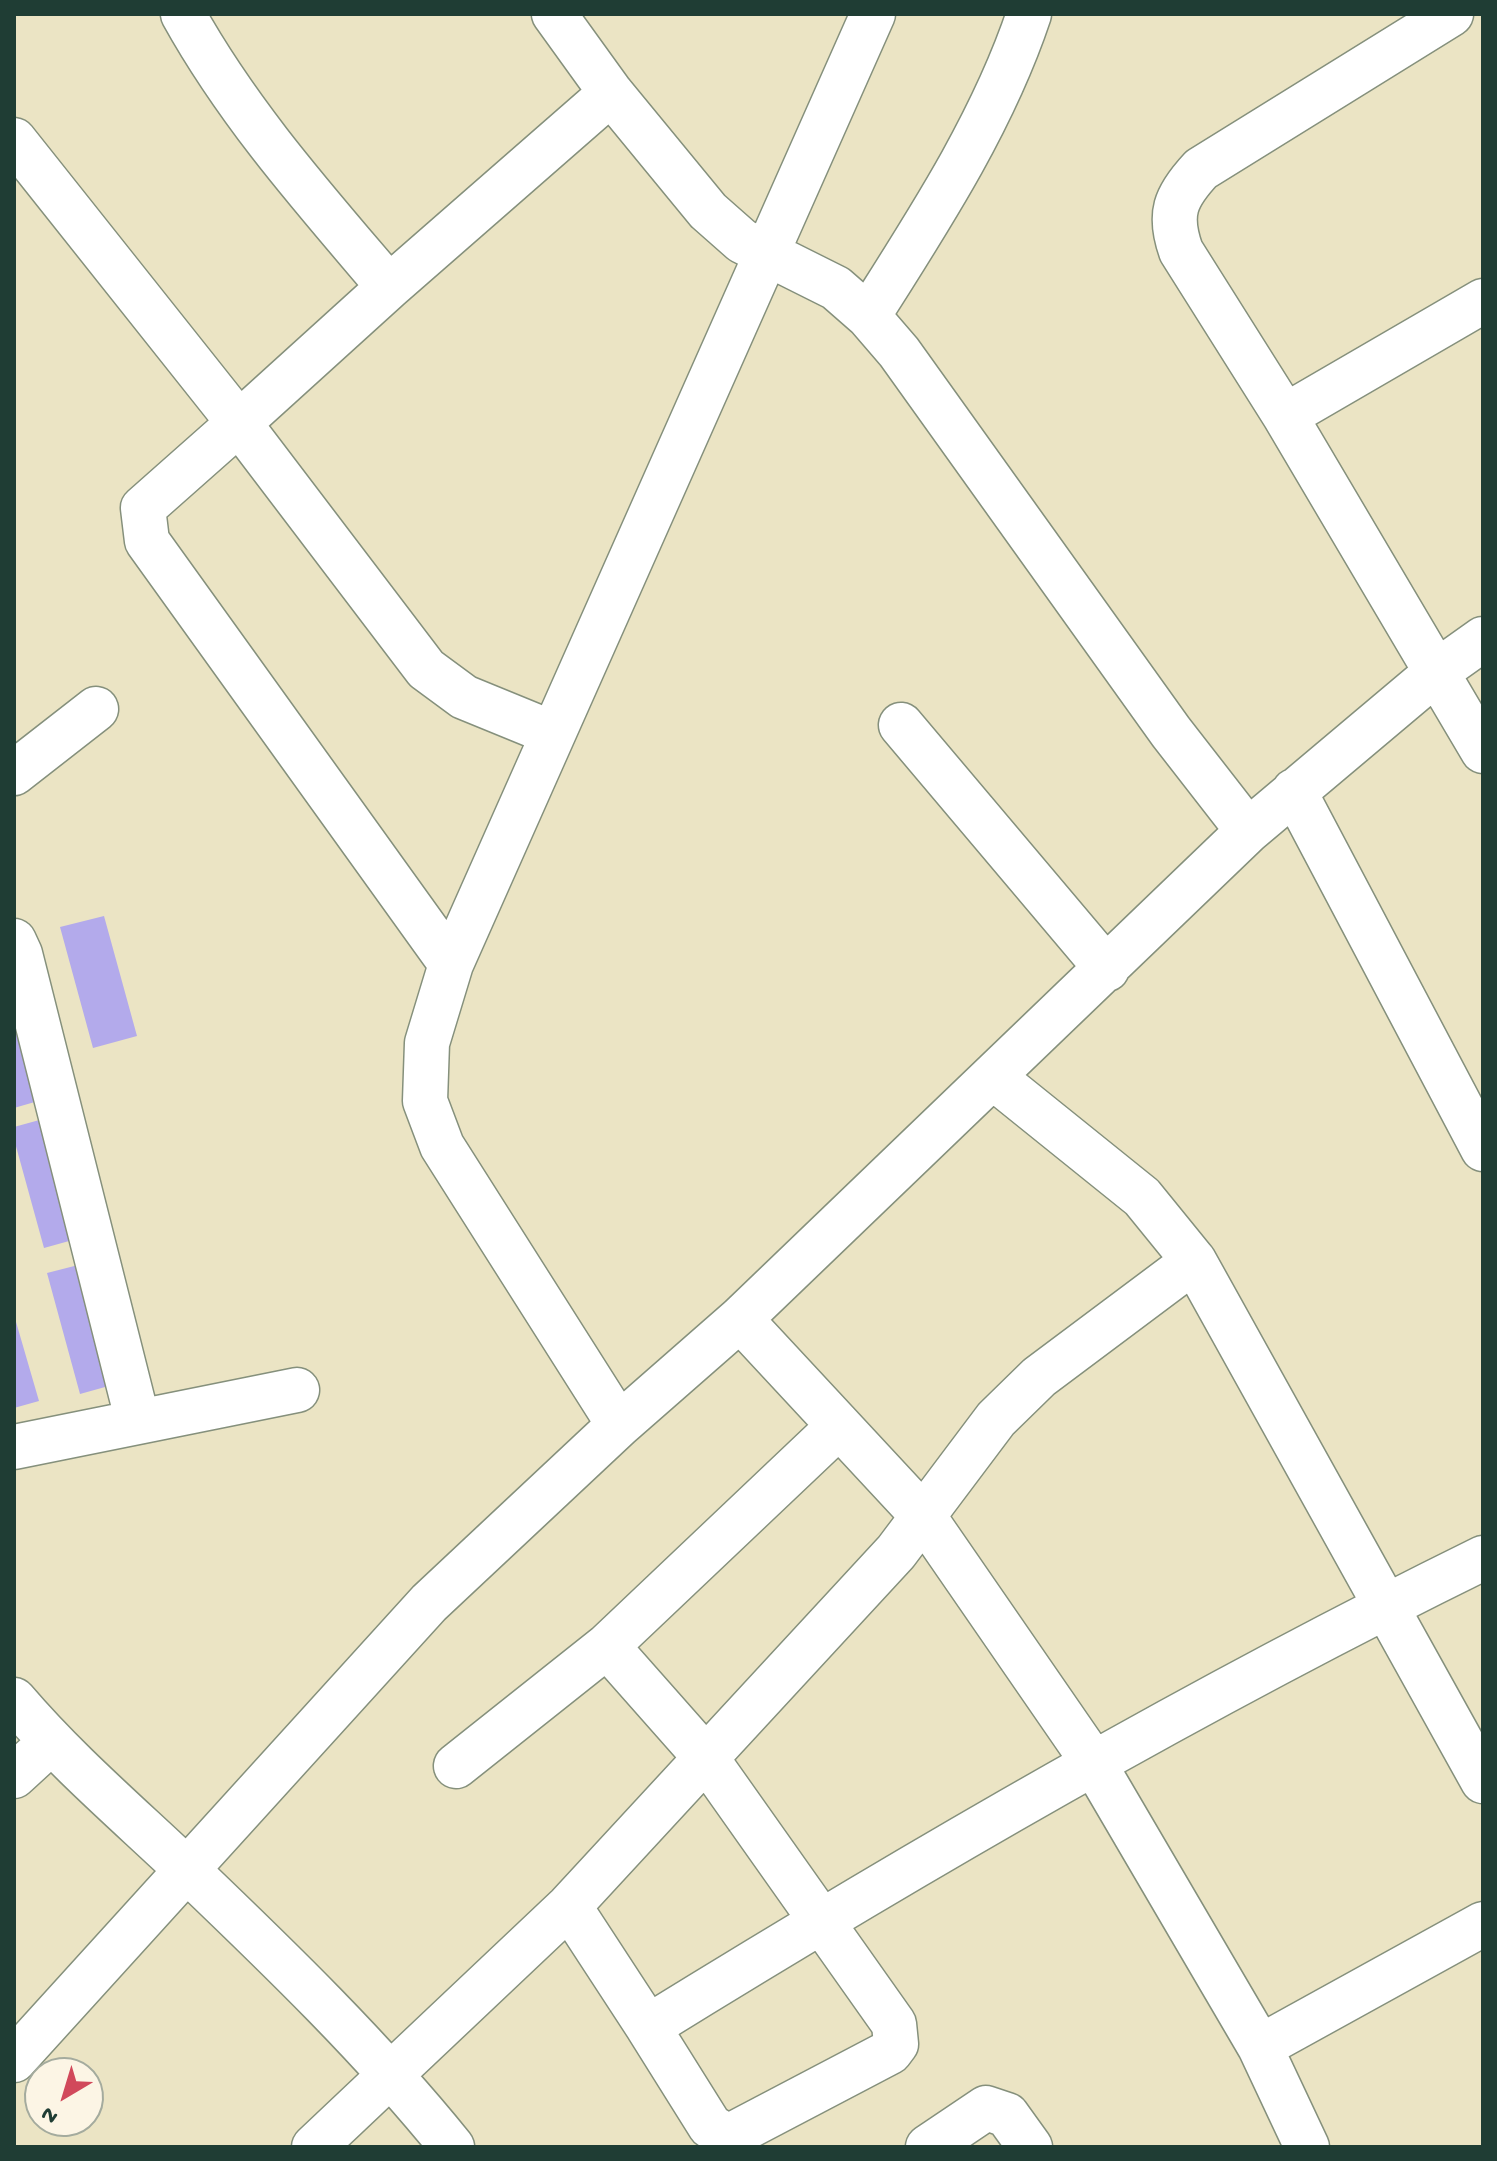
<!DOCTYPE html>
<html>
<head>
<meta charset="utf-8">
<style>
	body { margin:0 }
	#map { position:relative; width:1497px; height:2161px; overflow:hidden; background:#ebe4c4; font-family:"Gochi Hand",sans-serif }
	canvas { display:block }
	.frame { position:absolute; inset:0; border:16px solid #1f3d34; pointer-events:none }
	.north { position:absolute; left:24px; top:2057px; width:80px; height:80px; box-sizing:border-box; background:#fcf5e5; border:2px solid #a4ab9e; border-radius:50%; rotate:218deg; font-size:22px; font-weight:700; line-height:32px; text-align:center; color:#1f3d34 }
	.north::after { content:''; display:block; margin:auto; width:28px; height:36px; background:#d1495b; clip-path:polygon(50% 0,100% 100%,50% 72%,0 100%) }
</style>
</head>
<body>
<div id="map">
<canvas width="1497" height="2161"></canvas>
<div class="frame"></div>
<div class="north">N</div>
</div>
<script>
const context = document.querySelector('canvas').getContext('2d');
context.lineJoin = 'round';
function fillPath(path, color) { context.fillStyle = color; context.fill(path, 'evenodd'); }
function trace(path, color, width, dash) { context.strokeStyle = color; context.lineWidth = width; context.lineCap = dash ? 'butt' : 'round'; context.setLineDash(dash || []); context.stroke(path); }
const building = new Path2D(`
	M104 916 137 1036 93 1048 60 927Z
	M14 979 52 1097 14 1108Z
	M54 1116 87 1236 44 1248 14 1139V1127Z
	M90 1262 123 1382 80 1394 47 1273Z
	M14 1315 39 1401 14 1408Z`);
const minor = new Path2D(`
	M183 14C239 115 315 200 389 287L611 93
	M554 14 611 93 708 211 742 241 836 288 868 316 899 352 1171 732 1248 831
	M1451 14 1201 169C1175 197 1168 214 1181 251L1285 416 1483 751
	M14 140 239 423 143 508 147 541 451 964
	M389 287 239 423 426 669 464 697 552 733
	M868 316C929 220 993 122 1029 14
	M1285 416 1483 301
	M901 725 1107 969
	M14 773 96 709
	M1294 791 1483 1149
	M14 941 20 954 138 1422
	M993 1077 1142 1197 1194 1261 1483 1781
	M740 1319 924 1517 1093 1762 1260 2047 1307 2147
	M619 1425 442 1146 425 1101 427 1043 451 964 873 14
	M14 1447 297 1390
	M14 1700C67 1762 128 1814 187 1870 280 1959 372 2048 452 2147
	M456 1766 607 1646
	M14 1776 50 1743
	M569 1906 648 2027C920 1859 1196 1699 1483 1558
	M648 2027 710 2126 728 2137 890 2052 896 2044 894 2024 706 1758 607 1646 839 1426
	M1260 2047 1483 1924
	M14 2060 429 1603 619 1425 740 1319 1248 831 1438 671 1483 639
	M314 2147 569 1906 896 1552 996 1419 1039 1377 1194 1261
	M928 2147 986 2108 1007 2115 1030 2147`);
fillPath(building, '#b3aaeb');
trace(minor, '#85907c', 47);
trace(minor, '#fff', 44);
</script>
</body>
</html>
